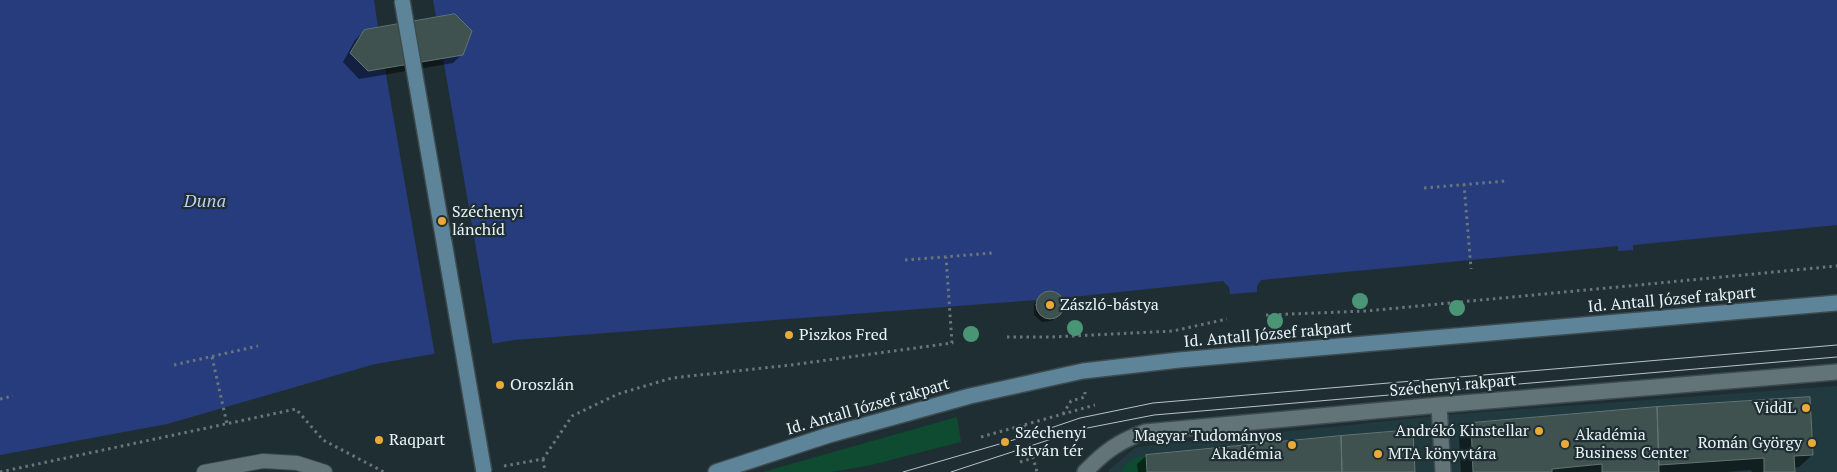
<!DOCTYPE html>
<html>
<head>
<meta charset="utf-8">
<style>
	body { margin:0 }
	canvas { display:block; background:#1f2e32 }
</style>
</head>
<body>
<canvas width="1837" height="472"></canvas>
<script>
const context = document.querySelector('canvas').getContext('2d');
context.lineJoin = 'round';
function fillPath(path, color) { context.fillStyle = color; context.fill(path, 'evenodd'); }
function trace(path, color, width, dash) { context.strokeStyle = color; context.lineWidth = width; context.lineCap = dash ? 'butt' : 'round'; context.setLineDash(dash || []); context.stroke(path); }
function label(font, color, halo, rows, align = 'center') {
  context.font = font + ' "PT Serif",serif'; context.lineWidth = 4.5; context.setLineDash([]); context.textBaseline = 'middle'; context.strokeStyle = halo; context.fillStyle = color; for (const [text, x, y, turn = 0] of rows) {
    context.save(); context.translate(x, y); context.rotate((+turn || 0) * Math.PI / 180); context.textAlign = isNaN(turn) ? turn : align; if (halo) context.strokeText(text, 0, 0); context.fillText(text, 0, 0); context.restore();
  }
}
const built = new Path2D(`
	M1837 386V472H1109V470L1136 447 1457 414Z`);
const green = new Path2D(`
	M957 417 961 442 871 465 831 472H763Z
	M1146 455 1147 472H1121C1127 461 1133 458 1146 455Z`);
const water = new Path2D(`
	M0 0H1837V225L1633 245V250L1618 251V246L1261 280 1257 286V292L1230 294 1229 287 1223 281 1063 298 1055 291 1044 292 1036 300 514 340 375 364 167 424 0 455Z`);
const pier = new Path2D(`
	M374 0H433L436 17 455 14 472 31 463 55 443 58 493 346 435 356 385 69 368 71 350 53 364 30 378 27Z`);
const shadow = new Path2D(`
	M364 31 462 54 453 63 359 79 343 62 355 40Z
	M1044 293H1055L1062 299 1063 309 1052 321 1042 322 1034 315V304Z
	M1809 398 1812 455 1799 467 1794 468V472H1752L1751 470 1726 472H1461L1459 437 1472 425 1657 408Z
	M1146 456 1414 472H1138L1137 464Z`);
const building = new Path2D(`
	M455 14 472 31 463 55 368 71 350 53 364 30Z
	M1036 305a14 14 0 1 1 28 0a14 14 0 1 1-28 0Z
	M1810 397 1813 455 1794 456 1795 472H1764V458L1659 465 1657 407Z
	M1657 407 1659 472H1602V464L1552 469V472H1473L1471 423Z
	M1413 430 1415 472H1342L1341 436Z
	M1341 436 1342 472H1147L1146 455Z`);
const path = new Path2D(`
	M1464 184 1471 269
	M1424 188 1506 181
	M905 260 993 253
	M1266 315 1366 311 1837 266
	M1007 337H1052L1173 331 1227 319
	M212 357 227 424
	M174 365 258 346
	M0 399 13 396
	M1063 414 1071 401 1085 397V392
	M1024 425 1037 472
	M981 437 1095 405
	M543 459 545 472
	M1020 462 1033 458
	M504 466 543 459 572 416 618 394 672 378 791 365 952 343 946 257
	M0 472 296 409 323 440 384 472`);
const lane = new Path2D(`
	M204 472 263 461 297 463 325 472`);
const street = new Path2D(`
	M1439 405 1443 472
	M1085 472C1104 452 1119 441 1145 432L1439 405 1837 372`);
const secondary = new Path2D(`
	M716 472 829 435 970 396 1083 371 1179 360 1837 303`);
const tram = new Path2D(`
	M903 472 1027 436 1080 418 1153 403 1837 345
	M951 472 1082 429 1154 415 1837 357`);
const secondaryBridge = new Path2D(`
	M402 0 484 472`);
const trees = [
	[1360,301],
	[1457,308],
	[1275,321],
	[1075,328],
	[971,334]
];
const markers = [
	[442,221,5,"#e9aa38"],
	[1050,305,5,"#e9aa38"],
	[789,335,5,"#e9aa38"],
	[500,385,5,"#e9aa38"],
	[1806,408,5,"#e9aa38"],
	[1539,431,5,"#e9aa38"],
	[379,440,5,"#e9aa38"],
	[1005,442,5,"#e9aa38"],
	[1812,443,5,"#e9aa38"],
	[1565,444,5,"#e9aa38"],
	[1292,445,5,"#e9aa38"],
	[1378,454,5,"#e9aa38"]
];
const poiNames = [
	["Széchenyi",452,212],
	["lánchíd",452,230],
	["Zászló-bástya",1060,305],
	["Piszkos Fred",799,335],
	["Oroszlán",510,385],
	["ViddL",1796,408,"right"],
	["Andrékó Kinstellar",1529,431,"right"],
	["Széchenyi",1015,433],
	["István tér",1015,451],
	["Akadémia",1575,435],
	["Business Center",1575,453],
	["Magyar Tudományos",1282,436,"right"],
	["Akadémia",1282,454,"right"],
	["Raqpart",389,440],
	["Román György",1802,443,"right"],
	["MTA könyvtára",1388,454]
];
const streetNames = [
	["Id. Antall József rakpart",1672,300,-5],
	["Id. Antall József rakpart",1268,335,-5],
	["Széchenyi rakpart",1453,386,-5],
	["Id. Antall József rakpart",868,407,-16]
];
const waterNames = [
	["Duna",205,202]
];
fillPath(built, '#213a3f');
fillPath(green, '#0e4b30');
fillPath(water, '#273c7d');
fillPath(pier, '#1f2e32');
fillPath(shadow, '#0007');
fillPath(building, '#40524f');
trace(building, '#637573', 1);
trace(lane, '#3d4b4f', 16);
trace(street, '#3d4b4f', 18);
trace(secondary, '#3d4b4f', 18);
trace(path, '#687679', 3, [2.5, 4]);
trace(lane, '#627478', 14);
trace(street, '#627478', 15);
trace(secondary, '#5d8499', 15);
trace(tram, '#b8c3c6', 1);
trace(secondaryBridge, '#3d4b4f', 18, []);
trace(secondaryBridge, '#5d8499', 15);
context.fillStyle = '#4a9575';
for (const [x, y] of trees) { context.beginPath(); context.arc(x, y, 8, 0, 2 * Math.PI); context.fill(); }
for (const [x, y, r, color] of markers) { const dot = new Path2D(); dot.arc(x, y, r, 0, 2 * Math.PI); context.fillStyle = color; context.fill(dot); trace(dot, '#1f2e32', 2); }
label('16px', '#eaf4f6', '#1f2e32', poiNames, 'left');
label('16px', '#eaf4f6', '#1f2e32', streetNames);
label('italic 18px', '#becef5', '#1f2e32', waterNames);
</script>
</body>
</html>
